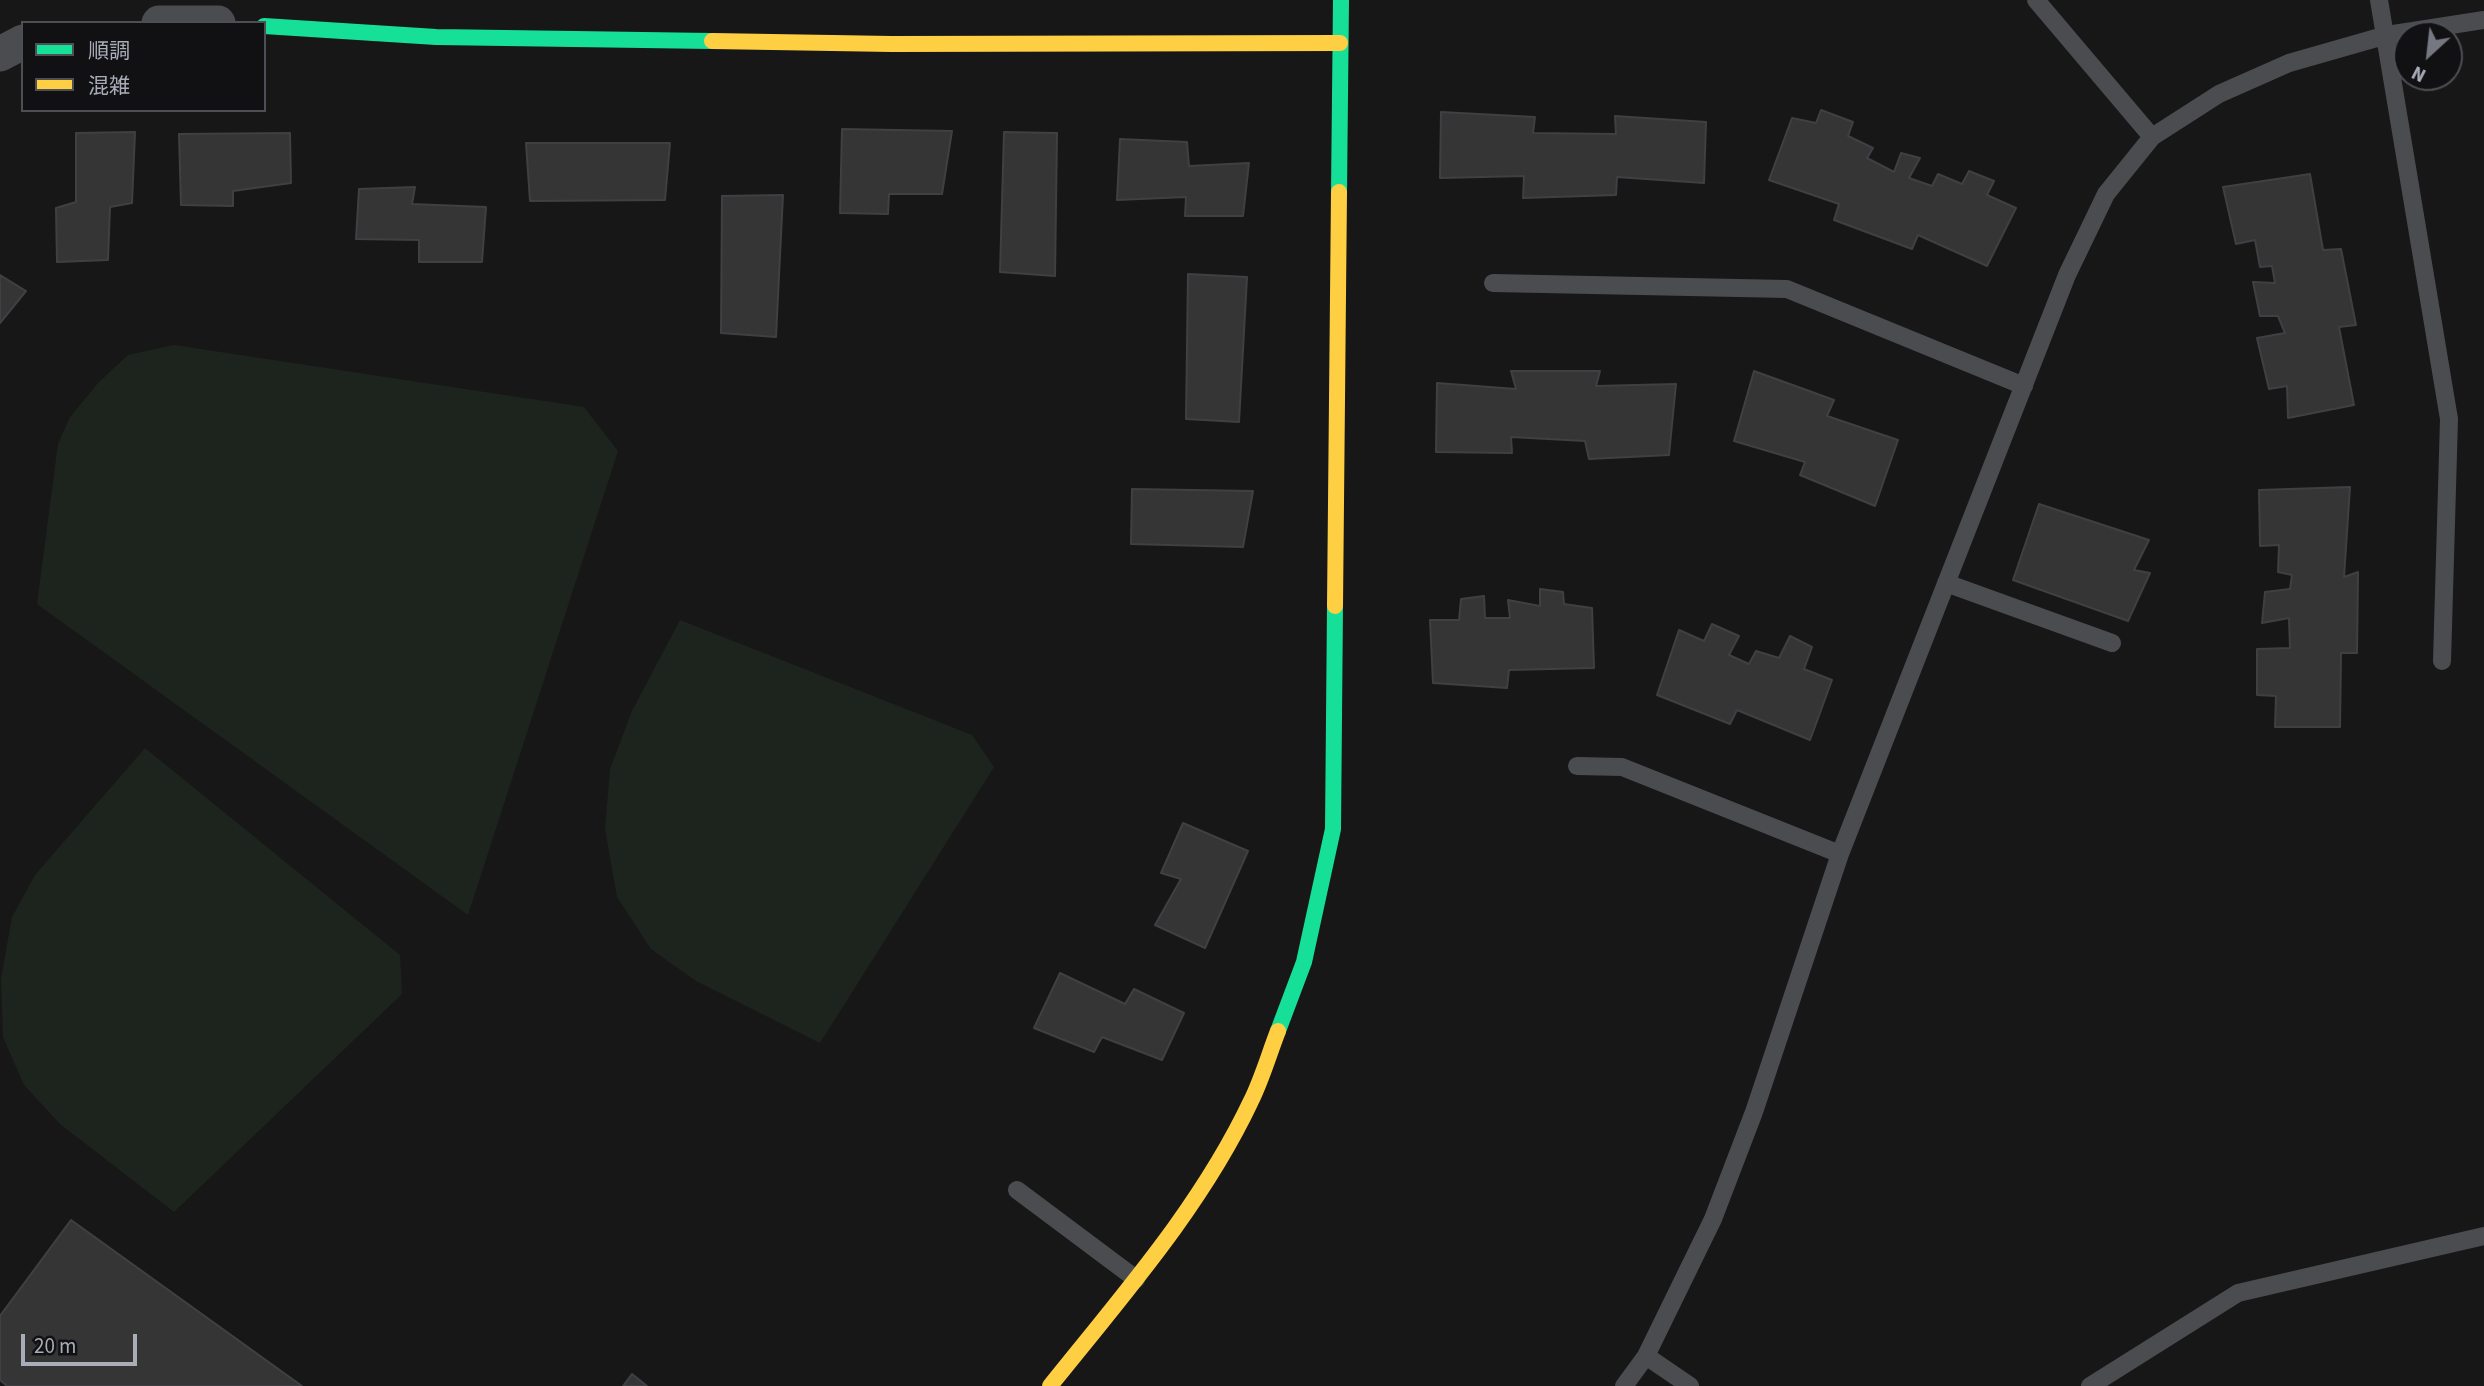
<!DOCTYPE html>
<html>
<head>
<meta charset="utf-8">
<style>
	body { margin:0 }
	#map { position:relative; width:2484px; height:1386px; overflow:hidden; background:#171717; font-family:"Source Sans 3","Noto Sans JP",sans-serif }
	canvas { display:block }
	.legend { position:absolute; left:21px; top:21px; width:245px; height:91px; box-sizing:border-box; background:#111113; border:2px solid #4d4f55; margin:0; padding:9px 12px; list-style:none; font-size:21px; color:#a8adb8 }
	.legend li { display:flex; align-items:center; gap:14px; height:35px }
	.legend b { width:35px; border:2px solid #4d4f55 }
	.north { position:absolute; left:2393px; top:21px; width:70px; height:70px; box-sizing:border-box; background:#111113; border:2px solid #4d4f55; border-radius:50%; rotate:207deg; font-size:19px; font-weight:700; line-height:28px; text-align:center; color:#a8adb8 }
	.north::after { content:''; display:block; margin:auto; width:24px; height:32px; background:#757880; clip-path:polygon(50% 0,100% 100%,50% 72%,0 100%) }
	.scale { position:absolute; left:21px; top:1334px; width:116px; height:32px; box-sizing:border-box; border:4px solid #a8adb8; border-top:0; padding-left:9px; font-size:21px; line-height:24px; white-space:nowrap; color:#a8adb8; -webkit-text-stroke:5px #111113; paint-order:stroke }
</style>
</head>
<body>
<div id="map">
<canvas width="2484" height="1386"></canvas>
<ul class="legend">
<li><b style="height:9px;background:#16e098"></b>順調</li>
<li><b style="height:9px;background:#ffcf43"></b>混雑</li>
</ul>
<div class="north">N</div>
<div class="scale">20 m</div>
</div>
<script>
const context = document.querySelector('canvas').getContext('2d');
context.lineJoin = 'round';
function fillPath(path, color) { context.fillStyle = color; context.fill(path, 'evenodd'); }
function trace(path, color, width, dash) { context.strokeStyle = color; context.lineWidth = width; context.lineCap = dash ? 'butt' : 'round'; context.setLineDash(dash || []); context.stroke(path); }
const green = new Path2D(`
	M174 345 584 407 618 451 468 915 37 604 58 444 70 417 98 383 128 355Z
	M680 620 972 735 994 767 820 1043 696 981 651 949 617 897 605 829 610 769 632 711Z
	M145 748 400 955 402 994 174 1212 60 1124 24 1085 3 1037 1 979 12 917 35 875Z`);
const building = new Path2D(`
	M1821 110 1853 122 1848 136 1873 148 1867 158 1894 172 1901 153 1920 158 1909 178 1932 186 1938 174 1962 184 1969 171 1994 181 1987 195 2016 208 1987 266 1918 235 1912 249 1834 220 1839 204 1769 180 1792 118 1816 123Z
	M1441 112 1535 117 1533 133 1616 134 1615 116 1706 122 1704 183 1617 177 1616 195 1523 198 1524 176 1440 178Z
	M842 129 952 131 942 194H889L888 214 840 213Z
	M135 132 132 203 110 207 108 260 57 262 56 208 76 202V133Z
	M1004 132 1057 133 1055 276 1000 272Z
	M290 133 291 183 233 191V206L181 205 179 134Z
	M1120 139 1187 142 1189 166 1249 163 1243 216H1185L1186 197 1117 200Z
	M526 143H670L665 200 530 201Z
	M2310 174 2323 250 2341 249 2356 325 2339 327 2354 405 2288 418 2287 386 2269 389 2257 338 2285 333 2278 316H2260L2253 282 2275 283 2272 266 2260 267 2255 240 2236 244 2223 187Z
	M415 187 412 204 486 207 482 262H419V240L356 239 359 189Z
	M783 195 776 337 721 333 722 196Z
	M1188 274 1247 277 1239 422 1186 419Z
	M0 275 26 291 0 323Z
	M1511 371H1600L1596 386 1676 384 1669 455 1589 459 1585 441 1511 437 1512 453 1436 452 1437 383 1516 389Z
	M1754 371 1834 400 1827 416 1898 440 1875 506 1800 475 1805 462 1734 441Z
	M2350 487 2344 577 2358 572 2357 653H2341L2340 727H2275L2276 696 2257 695V649L2290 648 2289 618 2262 623 2265 592 2290 589 2292 575 2278 572 2279 545 2260 546 2259 490Z
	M1132 489 1253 491 1243 547 1131 544Z
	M2039 504 2149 540 2134 570 2150 573 2128 621 2013 580Z
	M1540 589 1563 592 1564 604 1592 608 1594 668 1509 670 1507 688 1433 683 1430 620H1459L1461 599 1484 596 1485 618H1510L1508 600 1540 606Z
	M1712 624 1739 636 1729 655 1749 664 1756 651 1779 658 1790 636 1812 647 1804 669 1832 680 1810 740 1737 710 1730 724 1657 695 1679 630 1704 641Z
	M1183 823 1248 851 1205 948 1155 925 1181 879 1161 873Z
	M1060 973 1125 1004 1134 989 1184 1013 1162 1060 1102 1037 1094 1052 1034 1028Z
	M71 1220 302 1386H7L0 1380V1316Z
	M632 1374 647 1386H623Z`);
const lane = new Path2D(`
	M2036 0 2152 137
	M2379 0 2449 419 2442 661
	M1493 283 1787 289 2024 386
	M1946 583 2112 643
	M1577 766 1622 767 1840 854
	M1017 1190 1136 1279
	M1646 1356 1690 1386
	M1624 1386 1646 1356 1713 1219 1754 1112 1840 854 2067 275 2106 194 2152 137 2219 94 2289 63 2387 35 2484 20
	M2090 1386 2238 1293 2484 1236`);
const street = new Path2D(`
	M159 23H218
	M0 54 23 42`);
const fast = new Path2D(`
	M264 26 436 37 712 41
	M1339 192 1341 0
	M1278 1031 1304 962 1333 829 1335 606`);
const slow = new Path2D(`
	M712 41 892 44 1340 43
	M1335 606 1339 192
	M1050 1386C1122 1296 1201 1207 1251 1101 1262 1079 1269 1054 1278 1031`);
fillPath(green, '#1d241e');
fillPath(building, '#353536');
trace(building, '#3f4043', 2);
trace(lane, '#4b4c50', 18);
trace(street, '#4b4c50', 35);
trace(fast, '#16e098', 16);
trace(slow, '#ffcf43', 16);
</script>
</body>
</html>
